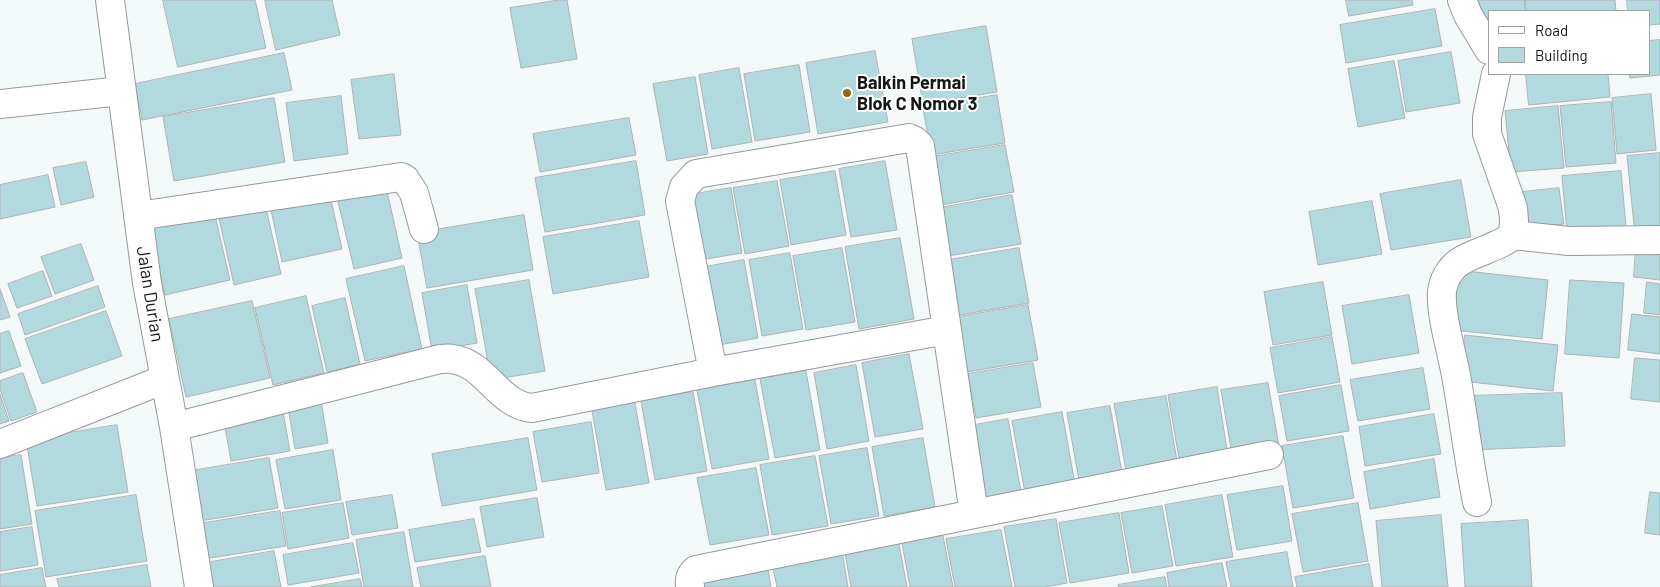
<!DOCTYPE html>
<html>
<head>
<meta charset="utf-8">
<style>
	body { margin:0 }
	#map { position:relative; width:1660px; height:587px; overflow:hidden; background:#f3f8f8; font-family:Barlow,sans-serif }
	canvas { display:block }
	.legend { position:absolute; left:1488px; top:10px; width:162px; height:65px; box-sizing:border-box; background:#fff; border:1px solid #a1a2a2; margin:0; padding:6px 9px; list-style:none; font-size:15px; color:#151616 }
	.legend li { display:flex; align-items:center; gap:10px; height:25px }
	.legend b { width:25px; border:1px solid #a1a2a2 }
</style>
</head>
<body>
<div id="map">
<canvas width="1660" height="587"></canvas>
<ul class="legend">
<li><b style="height:6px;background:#fff"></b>Road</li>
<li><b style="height:14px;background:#b2d9de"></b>Building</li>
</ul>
</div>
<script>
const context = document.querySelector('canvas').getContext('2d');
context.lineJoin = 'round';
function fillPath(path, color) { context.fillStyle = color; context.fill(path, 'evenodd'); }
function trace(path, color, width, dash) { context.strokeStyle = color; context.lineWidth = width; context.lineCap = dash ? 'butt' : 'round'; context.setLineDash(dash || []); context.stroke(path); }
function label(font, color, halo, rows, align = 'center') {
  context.font = font + ' Barlow,sans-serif'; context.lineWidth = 4; context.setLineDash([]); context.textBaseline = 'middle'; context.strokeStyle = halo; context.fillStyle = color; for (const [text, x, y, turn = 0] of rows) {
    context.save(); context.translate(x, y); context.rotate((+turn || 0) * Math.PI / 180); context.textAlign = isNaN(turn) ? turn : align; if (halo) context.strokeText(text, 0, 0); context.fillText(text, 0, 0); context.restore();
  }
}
const building = new Path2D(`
	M163 0H255L266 48 178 67Z
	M265 0H332L340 35 276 50Z
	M559 0H567L577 59 521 68 510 8Z
	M1346 0H1412L1413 5 1349 16Z
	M1474 0H1525L1526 11H1489V26Z
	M1525 0H1615L1616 11H1526Z
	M1627 0H1660V24L1649 25V11H1628Z
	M1435 9 1442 46 1346 63 1340 25Z
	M986 26 997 92 923 104 912 39Z
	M1660 40V75L1630 78 1629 74H1649V41Z
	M875 51 888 122 818 134 806 63Z
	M1451 52 1460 103 1406 112 1398 61Z
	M284 53 292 90 142 120 135 84Z
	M1394 61 1405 118 1358 127 1348 69Z
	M799 65 810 132 755 141 744 74Z
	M739 68 752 142 712 149 699 75Z
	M394 74 401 135 359 139 351 80Z
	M1526 74H1608L1610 97 1529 105Z
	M695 77 708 154 667 161 653 84Z
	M1651 94 1656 150 1617 154 1612 98Z
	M997 95 1005 143 931 155 923 108Z
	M341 96 348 154 294 161 286 103Z
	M274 98 285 162 174 181 163 117Z
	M1611 102 1616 163 1566 167 1560 106Z
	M1558 106 1564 168 1511 172 1505 111Z
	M629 118 636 155 540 172 533 134Z
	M1005 145 1014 192 941 205 932 157Z
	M1660 153V232L1635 235 1627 156Z
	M636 161 645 215 545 232 535 178Z
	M885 161 897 230 851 237 839 169Z
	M86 162 94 197 61 205 53 168Z
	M835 171 846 235 791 245 780 180Z
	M1621 171 1626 227 1567 232 1562 176Z
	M48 175 55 207 0 219V185Z
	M1461 180 1471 237 1391 250 1380 194Z
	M777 181 789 246 745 254 733 188Z
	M385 182 402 258 354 269 336 193Z
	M731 188 742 253 694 261 682 196Z
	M1559 188 1564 224 1519 229 1514 193Z
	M329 191 342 249 282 262 270 205Z
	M1012 195 1021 244 948 256 939 208Z
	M1372 201 1382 254 1318 265 1309 212Z
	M265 204 281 274 234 285 218 214Z
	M213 207 230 280 165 295 148 222Z
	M524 215 533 270 427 288 417 233Z
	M639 221 649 277 553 294 543 237Z
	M900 238 914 319 859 329 845 247Z
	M81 244 94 280 55 294 41 257Z
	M842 248 855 322 806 330 793 256Z
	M1019 248 1029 303 959 315 949 260Z
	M1636 248 1660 250V280L1634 277Z
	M790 253 803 329 762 336 749 260Z
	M744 260 758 338 713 346 699 268Z
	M404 266 422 349 365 361 346 279Z
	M1457 270 1548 280 1542 339 1451 330Z
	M43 271 52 296 17 308 8 284Z
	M529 280 545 371 491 380 475 289Z
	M1570 280 1624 283 1619 358 1565 354Z
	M1323 282 1332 335 1273 345 1264 292Z
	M1647 282 1660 284V315L1644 313Z
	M467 285 477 343 432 351 422 293Z
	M98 286 105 307 25 335 18 314Z
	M0 289 10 317 0 320Z
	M1409 295 1419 353 1352 364 1342 306Z
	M306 296 324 373 273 385 255 308Z
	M345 298 360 364 327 372 312 306Z
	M252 301 270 378 186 397 169 319Z
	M1028 305 1038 360 967 372 958 317Z
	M106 311 122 356 42 384 25 339Z
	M1632 314 1660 317V354L1628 350Z
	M9 331 21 366 0 373V334Z
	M1465 335 1558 345 1553 391 1461 381Z
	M1332 337 1340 382 1278 393 1270 348Z
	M909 354 923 429 875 437 862 363Z
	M1635 358 1660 360V402L1631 399Z
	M1033 363 1041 407 976 418 968 374Z
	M856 365 869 441 827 449 814 373Z
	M1423 368 1430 409 1358 421 1350 380Z
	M806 371 820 450 775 458 760 379Z
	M23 373 37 412 11 421 0 389V381Z
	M755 380 769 459 712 469 697 390Z
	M1268 383 1279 446 1232 455 1221 390Z
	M1341 385 1349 431 1287 441 1279 396Z
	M1217 387 1228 456 1180 464 1168 395Z
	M693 392 707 471 655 480 641 401Z
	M1562 393 1565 446 1471 450 1469 396Z
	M0 394 9 421 0 424Z
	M320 394 328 443 295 449 287 400Z
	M1166 396 1178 467 1127 476 1114 404Z
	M634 398 649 483 606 490 591 405Z
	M1110 406 1123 478 1080 486 1067 413Z
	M283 412 290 451 231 461 224 422Z
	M1062 412 1075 484 1025 493 1012 421Z
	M1434 414 1441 454 1365 466 1359 427Z
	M1008 419 1021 492 982 498 969 426Z
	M591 422 599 473 542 482 533 432Z
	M117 425 128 492 37 506 26 440Z
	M1343 436 1354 498 1293 508 1282 446Z
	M528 438 537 490 442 506 432 454Z
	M923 438 935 507 884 516 872 447Z
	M867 448 879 516 831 524 819 456Z
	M333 450 341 500 285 509 276 460Z
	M21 455 32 524 0 529V458Z
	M815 456 828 526 772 535 760 465Z
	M269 458 278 508 200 521 191 471Z
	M1434 459 1440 497 1370 509 1364 472Z
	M756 468 769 535 710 545 697 478Z
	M1283 486 1292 541 1237 550 1227 495Z
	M1650 492 1660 493V535L1645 533Z
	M136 495 147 561 46 577 35 511Z
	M392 495 398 528 352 535 346 502Z
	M1222 495 1233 557 1176 566 1165 505Z
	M537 498 544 537 487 547 480 507Z
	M343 503 349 538 288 549 282 513Z
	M1358 503 1368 561 1303 572 1292 514Z
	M1162 506 1173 566 1132 573 1121 513Z
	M280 511 286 546 204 559 198 524Z
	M1119 513 1129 573 1070 583 1059 523Z
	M1441 515 1448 587H1382L1376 521Z
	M474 519 481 552 415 562 409 530Z
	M1056 519 1067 583 1046 587H1015L1004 527Z
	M1528 520 1532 587H1465L1461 524Z
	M32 527 38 565 0 571V532Z
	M1001 530 1012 587H955L946 539Z
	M404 532 413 587H364L356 540Z
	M943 536 953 587H910L902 543Z
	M353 543 359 573 288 585 283 555Z
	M899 544 907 587H851L845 553Z
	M274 551 281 587H209L205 563Z
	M842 551 848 587H777L772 563Z
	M1287 552 1293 587H1231L1226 562Z
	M485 556 491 587H421L417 568Z
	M1222 563 1227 587H1169L1167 573Z
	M767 564 771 587H695L693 576Z
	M1369 564 1373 587H1297L1295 577Z
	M147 565 151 587H59L57 579Z
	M42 568 46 587H0V575Z
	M1165 577 1167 587H1119L1118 585Z
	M360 579 362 587H311Z`);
const minor = new Path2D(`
	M110 0 147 283 174 427 199 587
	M1462 0 1468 15 1489 50
	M0 104 121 91
	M138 216 401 177 405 179 414 193 424 229
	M1513 235 1569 241 1660 240
	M713 372 947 330
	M174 427 440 359C444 359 449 358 452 359 486 363 498 405 532 408L713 372 680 201 684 187 696 174 909 138 915 141 920 146 974 514 696 570C690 575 689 579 690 587
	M0 444 165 379
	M1477 502C1469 462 1464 421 1457 381 1453 355 1440 316 1442 291 1443 284 1446 276 1451 270 1461 254 1497 250 1513 235L1514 221 1513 208 1487 134V117L1496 74
	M974 514 1269 455`);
const markers = [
	[847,93,5,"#8d6b0e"]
];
const poiNames = [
	["Balkin Permai",857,83],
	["Blok C Nomor 3",857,104]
];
const streetNames = [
	["Jalan Durian",150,294,81]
];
fillPath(building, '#b2d9de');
trace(building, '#afb3b3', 1);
trace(minor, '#969a9a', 30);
trace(minor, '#fff', 28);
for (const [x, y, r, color] of markers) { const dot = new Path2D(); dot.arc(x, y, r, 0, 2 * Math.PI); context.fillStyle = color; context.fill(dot); trace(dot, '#fff', 2); }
label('bold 18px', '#151616', '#fff', poiNames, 'left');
label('18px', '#151616', '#fff', streetNames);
</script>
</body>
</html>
